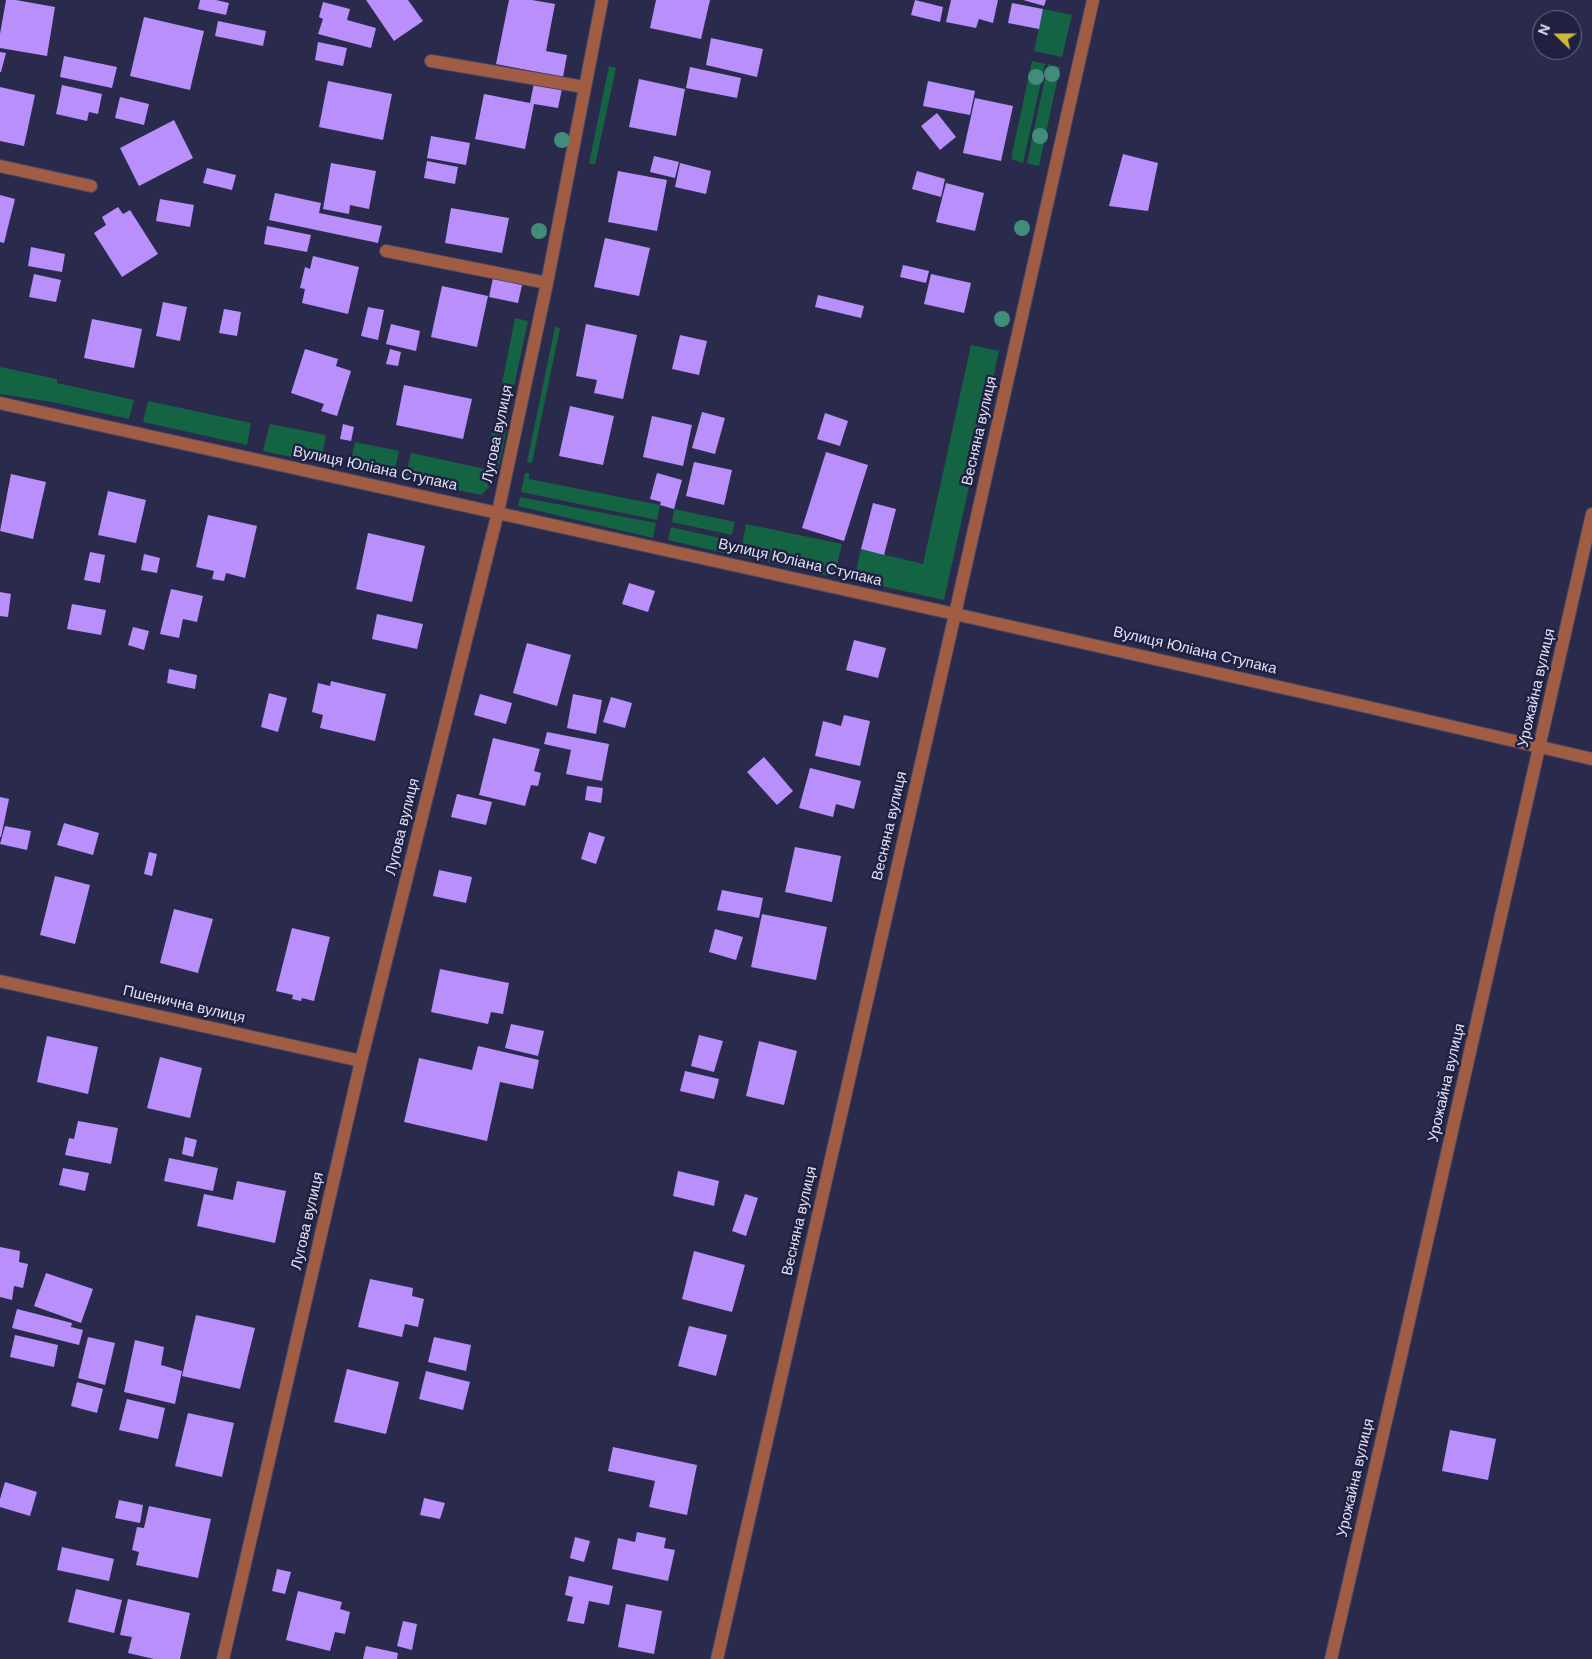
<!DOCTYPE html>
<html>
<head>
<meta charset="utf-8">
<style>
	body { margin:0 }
	#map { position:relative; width:1592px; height:1659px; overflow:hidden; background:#2a2b4c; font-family:"DM Sans",sans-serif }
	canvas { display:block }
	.north { position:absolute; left:1532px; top:10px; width:50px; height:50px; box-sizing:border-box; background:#202141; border:1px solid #6c6e89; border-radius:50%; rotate:292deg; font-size:14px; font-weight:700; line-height:20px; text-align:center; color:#dfe1f6 }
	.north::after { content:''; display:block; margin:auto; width:18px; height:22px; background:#cdb938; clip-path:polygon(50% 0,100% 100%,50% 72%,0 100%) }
</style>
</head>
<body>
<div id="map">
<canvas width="1592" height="1659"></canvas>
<div class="north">N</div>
</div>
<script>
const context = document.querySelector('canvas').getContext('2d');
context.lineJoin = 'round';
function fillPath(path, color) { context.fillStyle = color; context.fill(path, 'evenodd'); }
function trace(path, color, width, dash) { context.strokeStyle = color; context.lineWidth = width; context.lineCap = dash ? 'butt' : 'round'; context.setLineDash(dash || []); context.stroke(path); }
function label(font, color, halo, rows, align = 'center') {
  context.font = font + ' "DM Sans",sans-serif'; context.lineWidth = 5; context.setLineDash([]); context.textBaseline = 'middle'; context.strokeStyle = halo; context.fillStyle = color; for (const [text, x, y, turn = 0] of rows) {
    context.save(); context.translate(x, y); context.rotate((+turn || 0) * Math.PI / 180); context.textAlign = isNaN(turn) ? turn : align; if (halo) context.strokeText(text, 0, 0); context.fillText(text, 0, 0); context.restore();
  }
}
const green = new Path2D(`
	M1043 9 1072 15 1062 57 1034 51Z
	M1032 61 1045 64 1023 163 1011 159Z
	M1048 64 1060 67 1039 166 1027 163Z
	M609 66 616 68 595 165 589 163Z
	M515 318 528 321 514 386 502 384Z
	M555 327 560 328 532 463 527 462Z
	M971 345 999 351 944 600 854 580 861 549 923 564Z
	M0 367 57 379V383L134 400 129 419 52 402 0 394Z
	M148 401 251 423 247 445 143 422Z
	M497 409 509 411C504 436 502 480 481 495L405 479 411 453 485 469Z
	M270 424 326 435 321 463 263 451Z
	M355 442 399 451 393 478 349 470Z
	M525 473H529V479L660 505 657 520 521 492Z
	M520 497 656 523 653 538 518 506Z
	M674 509 735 522 732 535 672 522Z
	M746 524 842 544 834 577 740 556Z
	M671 527 733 541 729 554 668 540Z`);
const building = new Path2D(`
	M6 0H16L55 7 47 56 0 48V34Z
	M200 0H216L229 3 226 15 198 9Z
	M366 0H408L423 21 394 41Z
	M509 0H532L555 4 546 51 567 55 563 77 496 64Z
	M656 0H710L701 39 650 28Z
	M915 0 943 7 940 22 911 15Z
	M951 0H998L993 23 979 19 976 28 946 22Z
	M1023 0H1046L1044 6Z
	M323 2 350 9 347 20 376 28 371 48 318 34 323 19 319 17Z
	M1012 3 1043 9 1039 29 1008 23Z
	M144 17 204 31 190 90 130 76Z
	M218 21 266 31 263 46 215 36Z
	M711 38 763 49 757 77 706 65Z
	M318 42 347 48 343 66 315 60Z
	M0 52 6 53 1 72H0Z
	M64 56 117 67 112 88 60 77Z
	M690 67 741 78 737 98 686 88Z
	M639 79 685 89 676 136 629 127Z
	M328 81 392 94 383 140 319 127Z
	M928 81 975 91 970 115 923 106Z
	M534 83 562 89 558 108 534 104 525 149 475 139 484 94 530 103Z
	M62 85 102 94 98 114 89 112 87 121 56 114Z
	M0 87 35 95 24 146 0 141Z
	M120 97 149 104 144 125 115 118Z
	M975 98 1013 106 1001 161 963 153Z
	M937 113 956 137 940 150 921 126Z
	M174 120 193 158 139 186 120 148Z
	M431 136 470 143 466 165 427 158Z
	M1123 154 1158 163 1148 211 1109 206Z
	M654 156 679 162 675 178 650 172Z
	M427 161 458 167 455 184 424 178Z
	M331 163 376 171 369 209 350 205 349 214 323 209Z
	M680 163 711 171 706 194 675 187Z
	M207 168 236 175 232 190 203 183Z
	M618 171 667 180 657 231 608 222Z
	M917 171 945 179 941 197 912 189Z
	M946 183 984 193 975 231 936 222Z
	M275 193 321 203 319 213 382 226 378 243 269 220Z
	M0 195 15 199 4 243 0 242Z
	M160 199 194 205 190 227 156 221Z
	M118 207 123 214 130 210 158 254 122 277 94 233 106 225 102 217Z
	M451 208 509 218 502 253 445 243Z
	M267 226 311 235 307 252 264 244Z
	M605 238 650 248 639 296 594 287Z
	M31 247 65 254 62 272 28 266Z
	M313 256 359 267 348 314 302 303 305 289 300 288 305 267 310 269Z
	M903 265 929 271 926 283 900 277Z
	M34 274 61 280 56 302 29 297Z
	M931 274 971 283 964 313 924 304Z
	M493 278 522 285 518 303 489 297Z
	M442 286 488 296 477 347 431 337Z
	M818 295 864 306 861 318 815 307Z
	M163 302 187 307 180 341 156 336Z
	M368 307 384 310 378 340 361 336Z
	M224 309 241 312 237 336 219 333Z
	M92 319 142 329 134 368 84 358Z
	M391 324 420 331 416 351 386 344Z
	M586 324 637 335 623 399 594 393 597 380 576 376Z
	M680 335 707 341 699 375 672 369Z
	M305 349 338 359 336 366 351 371 337 416 321 411 324 404 291 393Z
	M390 349 401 352 398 366 386 364Z
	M404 385 472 399 463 439 396 425Z
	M570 406 614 416 603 465 559 456Z
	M702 412 725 418 715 454 692 448Z
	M825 413 848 421 840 446 817 439Z
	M652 416 692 425 683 466 643 457Z
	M343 424 354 427 351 441 340 439Z
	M826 452 868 465 844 541 802 528Z
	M694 462 732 470 724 505 686 496Z
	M657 473 682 480 674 509 660 505 661 502 650 499Z
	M11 474 46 482 33 539 0 531Z
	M108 491 146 500 136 543 98 535Z
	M873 503 896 509 884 555 861 549Z
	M208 515 257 526 245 578 226 573 224 581 212 579 214 571 196 567Z
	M368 533 425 546 412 602 356 589Z
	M90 552 105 555 100 583 84 580Z
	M144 554 160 558 157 573 141 570Z
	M629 583 655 591 648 612 622 604Z
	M171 589 203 596 197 622 183 619 179 638 160 634Z
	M0 592 11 594 8 617 0 616Z
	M72 604 106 610 101 635 67 629Z
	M377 614 423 624 417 649 372 639Z
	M133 627 149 631 144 650 128 645Z
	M854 640 886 648 878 678 846 670Z
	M527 643 571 655 557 706 513 693Z
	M169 669 197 675 195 689 167 683Z
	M331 681 386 694 375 741 320 728 323 715 312 712 318 683 330 686Z
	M269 693 287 698 278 732 261 727Z
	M480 694 512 703 506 724 474 715Z
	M573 694 602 700 596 734 567 728Z
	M611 697 632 703 625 728 603 722Z
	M844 715 870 721 860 766 815 756 823 721 841 726Z
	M547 732 609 744 602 781 566 774 571 750 544 744Z
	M493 738 540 749 534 771 541 773 538 786 531 785 525 806 479 795Z
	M764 757 793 791 777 805 747 772Z
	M810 768 861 781 854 809 836 804 833 817 799 808Z
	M587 786 603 788 601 803 585 800Z
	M457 794 492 802 486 825 451 817Z
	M0 797 9 799 1 837H0Z
	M64 823 99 833 93 855 57 845Z
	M5 826 31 831 27 850 0 844Z
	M589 832 605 837 596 864 581 859Z
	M795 847 841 856 832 902 785 892Z
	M149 852 157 854 152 876 144 874Z
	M439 870 472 877 466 903 433 896Z
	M55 876 90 885 75 944 40 935Z
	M722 890 763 898 759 918 717 910Z
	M174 909 213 919 198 973 160 963Z
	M762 914 827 927 816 980 751 967Z
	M292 928 330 937 314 1001 302 998 301 1001 292 999 293 995 276 991Z
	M715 929 743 937 736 960 709 952Z
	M440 969 509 983 503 1014 491 1012 488 1024 431 1012Z
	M511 1024 544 1031 538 1056 505 1048Z
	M699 1035 723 1041 714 1072 691 1066Z
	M47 1036 98 1047 88 1094 37 1082Z
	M759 1041 797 1051 784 1105 746 1096Z
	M478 1046 539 1060 533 1089 500 1082 487 1141 404 1122 419 1058 472 1070Z
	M160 1057 202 1068 190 1118 147 1108Z
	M685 1071 719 1079 714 1099 680 1091Z
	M78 1121 118 1128 111 1164 65 1155 69 1138 74 1139Z
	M185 1137 197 1140 193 1157 182 1154Z
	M169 1158 218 1168 213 1191 164 1181Z
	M63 1168 89 1173 85 1191 59 1185Z
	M678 1171 719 1181 714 1206 673 1196Z
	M237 1181 286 1191 275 1243 197 1226 204 1194 233 1200Z
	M745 1194 758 1198 746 1236 732 1231Z
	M0 1247 20 1251 19 1262 28 1264 23 1288 14 1286 12 1300 0 1297Z
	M694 1251 745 1265 732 1312 682 1299Z
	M46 1273 93 1289 81 1323 34 1306Z
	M370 1279 413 1288 412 1296 424 1299 418 1327 405 1324 402 1337 358 1327Z
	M17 1309 72 1323 71 1327 83 1330 79 1345 12 1328Z
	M196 1315 255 1328 240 1389 182 1376Z
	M689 1326 727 1335 716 1376 678 1366Z
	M15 1335 58 1345 54 1367 10 1357Z
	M88 1337 115 1343 105 1385 78 1378Z
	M434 1337 471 1345 466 1371 428 1362Z
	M135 1340 164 1347 161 1365 182 1371 175 1404 124 1392Z
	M347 1369 399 1382 386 1434 334 1422Z
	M426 1371 470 1382 463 1410 419 1399Z
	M77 1382 103 1389 97 1413 71 1406Z
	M127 1399 165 1408 158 1439 119 1430Z
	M188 1413 234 1423 222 1477 175 1466Z
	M1450 1430 1496 1439 1488 1480 1442 1471Z
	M613 1447 697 1465 687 1515 649 1507 655 1481 608 1471Z
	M5 1482 37 1492 30 1516 0 1507V1499Z
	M424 1498 445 1503 440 1519 420 1515Z
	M119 1500 143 1505 140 1523 115 1518Z
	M149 1506 211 1519 198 1578 136 1565 139 1552 132 1550 137 1527 144 1528Z
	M637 1532 666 1538 664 1548 675 1550 668 1581 612 1569 618 1538 635 1542Z
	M575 1537 590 1541 584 1562 570 1558Z
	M62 1547 114 1559 109 1581 57 1570Z
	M277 1569 291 1572 285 1594 272 1591Z
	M569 1576 613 1586 609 1605 589 1601 584 1624 567 1621 573 1597 565 1595Z
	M76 1589 122 1600 114 1633 68 1622Z
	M298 1591 342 1602 340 1609 350 1612 345 1634 335 1632 330 1651 286 1640Z
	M128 1599 190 1613 180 1659H154L128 1653 132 1637 120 1635Z
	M626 1604 662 1611 654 1654 618 1647Z
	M403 1621 417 1624 412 1650 397 1646Z
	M366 1646 398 1653 397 1659H363Z`);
const minor = new Path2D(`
	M431 61 584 87
	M0 166 91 186
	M386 251 547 283
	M0 403 955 614 1359 705 1592 759
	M0 981 361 1061
	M223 1659 361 1061 498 512 547 283 602 0
	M717 1659 955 614 1093 0
	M1331 1659 1401 1356 1592 514`);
const trees = [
	[1052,74],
	[1036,77],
	[1040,136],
	[562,140],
	[1022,228],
	[539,231],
	[1002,319]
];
const streetNames = [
	["Весняна вулиця",980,431,-77],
	["Лугова вулиця",498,434,-78],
	["Вулиця Юліана Ступака",375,469,12],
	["Вулиця Юліана Ступака",800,563,13],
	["Вулиця Юліана Ступака",1195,651,13],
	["Урожайна вулиця",1537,688,-77],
	["Весняна вулиця",890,826,-77],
	["Лугова вулиця",403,827,-76],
	["Пшенична вулиця",184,1005,13],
	["Урожайна вулиця",1447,1083,-77],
	["Лугова вулиця",308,1221,-77],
	["Весняна вулиця",800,1221,-77],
	["Урожайна вулиця",1356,1478,-77]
];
fillPath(green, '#146443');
fillPath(building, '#b98ffb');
trace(minor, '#474867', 14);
trace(minor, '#a15c44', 12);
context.fillStyle = '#418d7a';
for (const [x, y] of trees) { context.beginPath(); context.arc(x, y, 8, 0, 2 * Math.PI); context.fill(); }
label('15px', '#dfe1f6', '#202141', streetNames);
</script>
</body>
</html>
